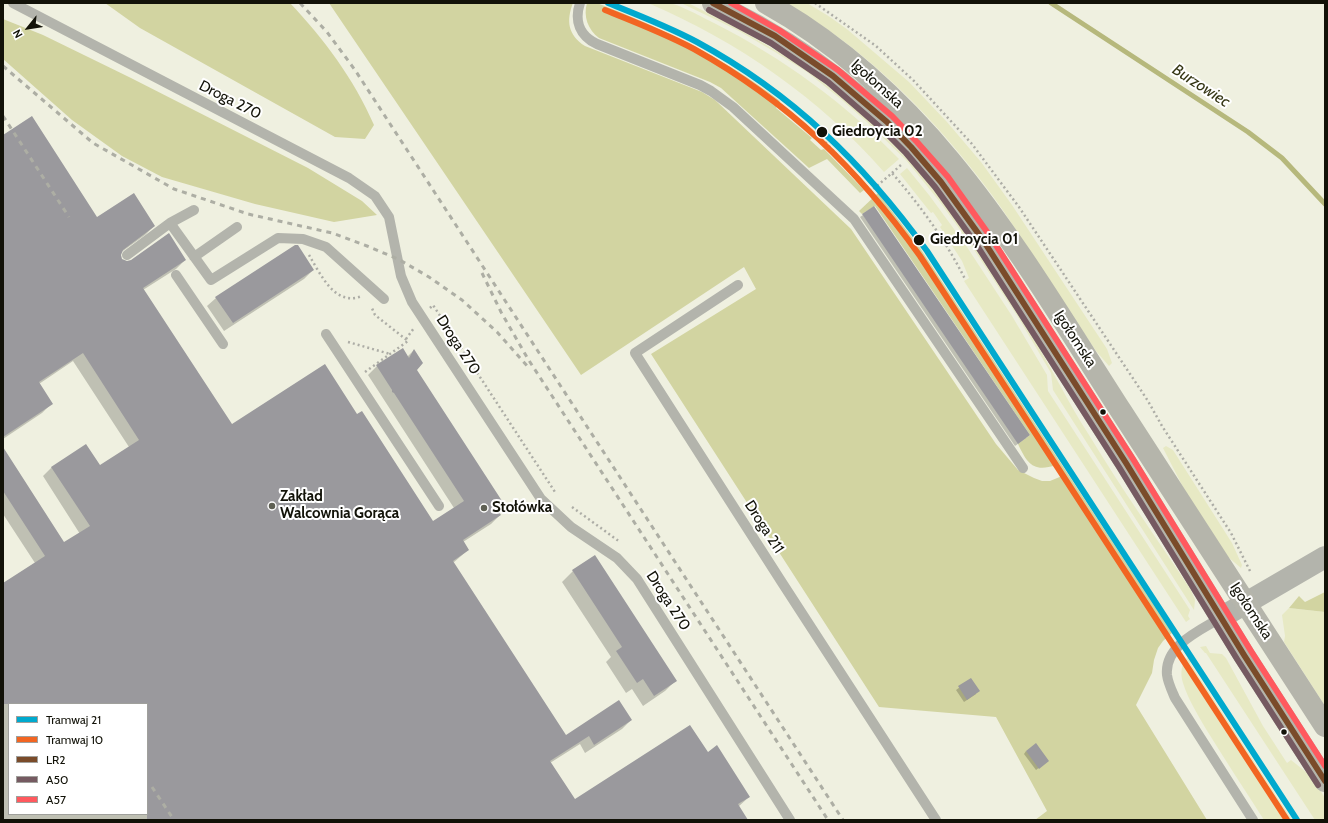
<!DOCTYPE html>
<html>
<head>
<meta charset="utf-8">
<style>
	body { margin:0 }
	#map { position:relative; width:1328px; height:823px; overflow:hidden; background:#eff0e0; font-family:Cabin,sans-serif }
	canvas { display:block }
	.frame { position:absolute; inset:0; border:4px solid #121208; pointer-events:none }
	.legend { position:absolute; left:8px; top:703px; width:140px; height:112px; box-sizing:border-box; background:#fff; border:1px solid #a0a09c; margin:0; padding:5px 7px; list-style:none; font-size:12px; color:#121208 }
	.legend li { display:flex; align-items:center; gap:8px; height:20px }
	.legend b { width:20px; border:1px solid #a0a09c }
	.north { position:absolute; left:8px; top:8px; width:40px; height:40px; -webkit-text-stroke:3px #fff; paint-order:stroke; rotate:240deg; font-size:11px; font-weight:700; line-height:16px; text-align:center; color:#121208 }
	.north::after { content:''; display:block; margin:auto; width:14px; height:18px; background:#121208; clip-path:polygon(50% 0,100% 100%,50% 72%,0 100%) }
</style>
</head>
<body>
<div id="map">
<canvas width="1328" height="823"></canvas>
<div class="frame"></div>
<ul class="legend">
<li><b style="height:5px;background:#00a9ce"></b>Tramwaj 21</li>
<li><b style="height:5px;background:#f26522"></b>Tramwaj 10</li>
<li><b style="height:5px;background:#7a4b2a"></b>LR2</li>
<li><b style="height:5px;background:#755a61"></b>A50</li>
<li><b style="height:5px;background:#ff595e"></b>A57</li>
</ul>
<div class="north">N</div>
</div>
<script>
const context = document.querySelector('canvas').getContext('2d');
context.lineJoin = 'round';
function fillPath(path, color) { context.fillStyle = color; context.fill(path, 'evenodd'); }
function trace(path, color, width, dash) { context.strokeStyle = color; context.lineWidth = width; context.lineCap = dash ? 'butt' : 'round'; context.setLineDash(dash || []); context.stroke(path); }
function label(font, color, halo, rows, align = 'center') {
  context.font = font + ' Cabin,sans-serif'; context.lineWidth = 4; context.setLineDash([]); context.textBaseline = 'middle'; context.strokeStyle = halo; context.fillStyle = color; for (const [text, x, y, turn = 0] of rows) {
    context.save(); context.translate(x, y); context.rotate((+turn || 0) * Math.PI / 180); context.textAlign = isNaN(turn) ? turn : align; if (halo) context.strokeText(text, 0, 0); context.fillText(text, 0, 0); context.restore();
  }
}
const green = new Path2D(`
	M648 3C655 3 662 2 669 3 678 4 704 18 714 23 783 58 845 103 899 159L884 172C819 98 739 42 648 3Z
	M681 3 690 4C742 30 793 57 838 94 867 117 893 143 918 171 961 221 998 279 1032 336 1052 368 1068 403 1089 435 1121 488 1157 539 1191 590L1195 600 1194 610 1053 390 1051 373 1018 317 971 245 940 202 906 160 868 123 842 100 807 72 775 52 739 31Z
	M786 3H807L830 17 848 30 909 82 947 122 981 162 1012 205 1107 349 1112 363 1109 366 1096 351C1073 317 1050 282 1027 248 1016 230 1005 212 992 195 936 119 869 51 786 3Z
	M907 168 929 195 965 244 1012 316 1047 375 1048 391 1190 610 1188 616 1190 619 1186 622 964 281 969 278 962 261 940 227 942 225 933 212 931 213 900 174Z
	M1166 446 1173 450 1232 543 1242 565 1241 568 1228 557 1184 489 1163 448Z
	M1289 608 1325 612V706L1284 642 1285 636 1282 615Z
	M1206 646 1210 653 1222 654 1226 658 1263 726 1287 763 1291 760 1311 776 1325 798V820H1315L1206 653H1205L1200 647Z
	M1188 657 1192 662 1190 663 1292 820H1264C1245 790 1225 760 1206 729 1198 715 1188 699 1183 683 1180 674 1181 663 1188 657Z`);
const forest = new Path2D(`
	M105 3H290C324 39 354 79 374 125L365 139 335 137 140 28Z
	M329 3H573C566 21 568 35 585 46L702 92 715 100 851 229 996 444 1018 470 1034 478 1042 481H1050L1062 476 1056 465C1033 473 1027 463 1018 444L1030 435 875 206 862 214 859 211 878 193 920 248 1172 633 1163 641 1158 648 1154 660 1152 673 1136 705 1207 820H1035L1047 811 996 717 879 707 651 354 756 289 744 267 581 375Z
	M587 3H597C664 29 723 57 780 101L776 108 812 138 810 140 821 150 824 149 864 190 860 193 827 159 809 168 721 88 710 82 599 38C588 30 583 16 587 3Z
	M3 19 43 35 131 78 308 168 362 201 377 215 334 222 255 204 162 177 122 156 72 120 3 59Z
	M1325 592V612L1289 608 1299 596 1305 602Z`);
const shadow = new Path2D(`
	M3 136 97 219 154 226 145 235 120 253 121 260 127 263 185 260 176 269 143 290 231 426 357 415 433 522 454 508 368 375 377 366 402 349 407 357 414 350 416 370 503 504 497 510 500 515 491 524 463 542 468 550 453 563 565 736 631 720 622 729 585 753 580 744 550 763 574 801 707 753 749 797 738 807 747 820H3V584L35 563 3 514V449L64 544 80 534 43 476 52 467H99L129 447 73 361 39 384 51 404 42 413 3 439ZM9 704H147V814H9Z
	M863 215 1026 438 1015 446 860 217Z
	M313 270 304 279 224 331 207 306 216 298Z
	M573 571 676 680 665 691 643 706 632 689 626 693 606 662 611 657 562 582Z
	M971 679 976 694 964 702 956 690Z
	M1026 751 1045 763 1036 770 1024 754Z`);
const stream = new Path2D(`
	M1051 3 1248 132 1282 158 1325 204`);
const building = new Path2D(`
	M32 116 97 217 134 193 155 226 123 250 121 255 122 259 127 261 131 260 169 233 186 260 143 288 232 424 325 364 357 414 362 411 433 521 464 501 394 393 392 392V390L376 365 403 348 409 358 414 349 423 363 417 370 504 504 497 509 501 515 463 540 469 550 453 561 566 735 619 700 632 720 594 745 589 736 550 761 575 799 690 725 708 752 717 745 750 797 738 804 748 820H147V704H3V583L45 556 3 491V447L64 542 90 526 51 467 86 444 100 465 139 440 83 353 39 382 53 404 3 437V135Z
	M874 206 1030 435 1018 444 862 214Z
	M295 245H298L314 270 233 323 215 297Z
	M595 555 677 681 654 696 643 679 637 683 616 651 622 647 572 570Z
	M971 678 980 691 967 700 958 686Z
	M1036 743 1049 761 1039 769 1026 751Z`);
const path = new Path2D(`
	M815 3 876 46 914 81 972 144 1019 207 1148 401 1162 426 1231 533 1251 573
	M779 104 826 143 871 191 892 173C920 205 946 241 965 279
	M892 173 902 164
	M309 255C321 275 335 307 362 296
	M430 308 433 305 555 492
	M406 339 414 328
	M348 342 390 354
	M365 372 408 341 375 315 371 306
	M572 507 620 542`);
const service = new Path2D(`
	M13 3 349 178 375 196 389 217 401 276 412 302 541 499 571 527 617 558 637 579 790 820
	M580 3C574 21 580 36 597 44L700 85 711 91 733 107 854 219 1023 468
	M170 223 194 210
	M127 255 170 223 211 280 278 238 303 239 326 247 384 299
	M194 257 237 227
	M176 275 223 344
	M738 285 635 353 781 581 936 820
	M326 334 439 506
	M1222 617C1201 630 1164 645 1167 675 1168 683 1172 691 1175 698L1253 820`);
const tertiary = new Path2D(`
	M1222 617 1325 557`);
const primary = new Path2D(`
	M713 3C798 43 874 101 935 174 952 195 968 217 983 240L1126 463 1244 655 1325 781
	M766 3C933 96 1021 256 1121 411 1189 516 1257 621 1325 726`);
const rail = new Path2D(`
	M300 3 327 32 355 70 843 820
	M3 66 93 143 174 189 248 214 332 233 367 246 398 259 429 277 462 300 497 332 530 369
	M3 116 69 217
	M482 273 501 312 528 359 828 820
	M152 787 174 820`);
const bus1 = new Path2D(`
	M713 3 775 36 833 76 887 122 911 147 941 182 983 240 1126 463 1244 655 1325 781`);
const bus2 = new Path2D(`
	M709 10 771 43 828 82 881 128 906 153 935 187 976 244 1119 467 1237 659 1318 785`);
const bus3 = new Path2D(`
	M731 3 779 30 838 70 892 116 917 142 948 177 990 236 1133 459 1251 651 1325 766`);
const tram1 = new Path2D(`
	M608 3C638 15 669 27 697 42 793 94 863 163 927 251L1297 820`);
const tram2 = new Path2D(`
	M605 10C635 22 666 34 694 49 789 102 857 168 920 256L1287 820`);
const markers = [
	[822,132,6,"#121208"],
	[919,240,6,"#121208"],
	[1103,412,3.5,"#121208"],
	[272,506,4,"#5f6054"],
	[484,508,4,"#5f6054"],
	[1284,732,3.5,"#121208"]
];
const streetNames = [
	["Igołomska",877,84,42],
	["Droga 270",230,100,27],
	["Igołomska",1075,339,57],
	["Droga 270",458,345,57],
	["Droga 211",764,527,57],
	["Droga 270",668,601,57],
	["Igołomska",1251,611,57]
];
const stopNames = [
	["Giedroycia 02",832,132],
	["Giedroycia 01",930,240]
];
const poiNames = [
	["Zakład",280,497],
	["Walcownia Gorąca",280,514],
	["Stołówka",492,508]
];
const waterNames = [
	["Burzowiec",1201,86,33]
];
fillPath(green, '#e7e9c4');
fillPath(forest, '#d2d4a1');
fillPath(shadow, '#0003');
trace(stream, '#b6b87c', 5);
fillPath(building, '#9a999d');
trace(path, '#adada6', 2.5, [2, 3]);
trace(service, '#b3b4ac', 10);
trace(tertiary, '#b3b4ac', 22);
trace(primary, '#b5b5ab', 22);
trace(rail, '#adaea4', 3, [5, 5]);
trace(bus1, '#7a4b2a', 6);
trace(bus2, '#755a61', 6);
trace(bus3, '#ff595e', 6);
trace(tram1, '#00a9ce', 6);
trace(tram2, '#f26522', 6);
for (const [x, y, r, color] of markers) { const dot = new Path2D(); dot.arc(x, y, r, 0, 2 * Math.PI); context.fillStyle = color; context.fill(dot); trace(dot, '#fff', 1.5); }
label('15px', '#121208', '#fff', streetNames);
label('bold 15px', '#121208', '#fff', stopNames, 'left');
label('bold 15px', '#121208', '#fff', poiNames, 'left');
label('italic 16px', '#353614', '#fff', waterNames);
</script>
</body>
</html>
